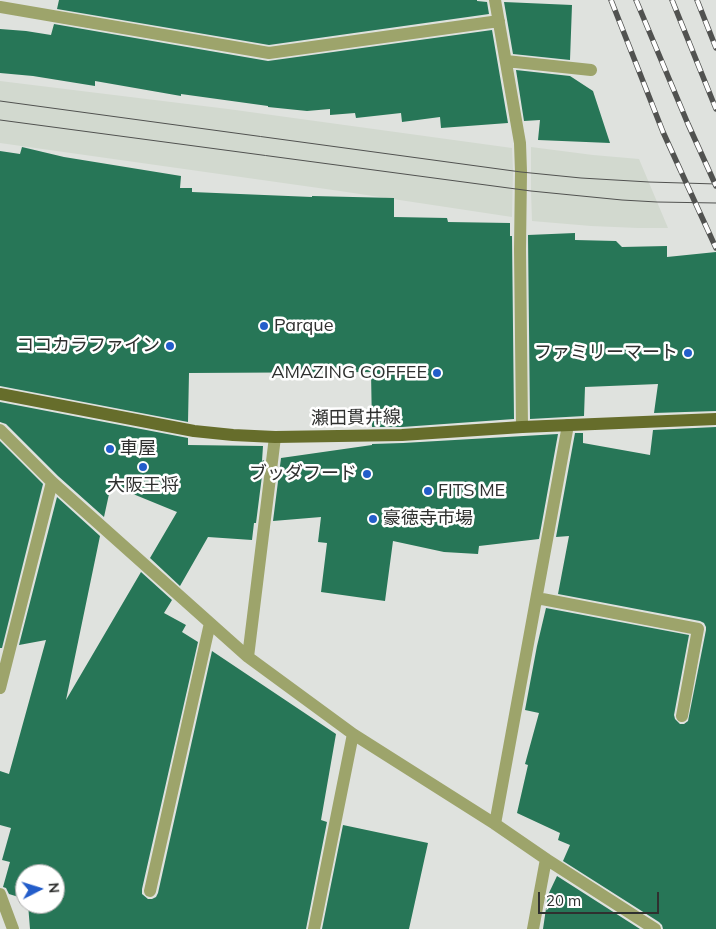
<!DOCTYPE html>
<html>
<head>
<meta charset="utf-8">
<style>
	body { margin:0 }
	#map { position:relative; width:716px; height:929px; overflow:hidden; background:#dfe2de; font-family:Mulish,sans-serif }
	canvas { display:block }
	.north { position:absolute; left:15px; top:864px; width:50px; height:50px; box-sizing:border-box; background:#fff; border:1px solid #acacac; border-radius:50%; rotate:85deg; font-size:14px; font-weight:700; line-height:20px; text-align:center; color:#2f302f }
	.north::after { content:''; display:block; margin:auto; width:18px; height:22px; background:#235dca; clip-path:polygon(50% 0,100% 100%,50% 72%,0 100%) }
	.scale { position:absolute; left:538px; top:892px; width:121px; height:22px; box-sizing:border-box; border:2px solid #2f302f; border-top:0; padding-left:6px; font-size:15px; line-height:18px; white-space:nowrap; color:#2f302f; -webkit-text-stroke:4px #fff; paint-order:stroke }
</style>
</head>
<body>
<div id="map">
<canvas width="716" height="929"></canvas>
<div class="north">N</div>
<div class="scale">20 m</div>
</div>
<script>
const context = document.querySelector('canvas').getContext('2d');
context.lineJoin = 'round';
function fillPath(path, color) { context.fillStyle = color; context.fill(path, 'evenodd'); }
function trace(path, color, width, dash) { context.strokeStyle = color; context.lineWidth = width; context.lineCap = dash ? 'butt' : 'round'; context.setLineDash(dash || []); context.stroke(path); }
function label(font, color, halo, rows, align = 'center') {
  context.font = font + ' Mulish,"Noto Sans JP",sans-serif'; context.lineWidth = 5; context.setLineDash([]); context.textBaseline = 'middle'; context.strokeStyle = halo; context.fillStyle = color; for (const [text, x, y, turn = 0] of rows) {
    context.save(); context.translate(x, y); context.rotate((+turn || 0) * Math.PI / 180); context.textAlign = isNaN(turn) ? turn : align; if (halo) context.strokeText(text, 0, 0); context.fillText(text, 0, 0); context.restore();
  }
}
const built = new Path2D(`
	M0 81 228 109 512 148 513 170 512 217 340 191 0 143Z
	M531 147 593 155 639 159 668 228H638L591 226 532 221 531 191Z`);
const building = new Path2D(`
	M59 0H477V1L487 2 489 14 269 45 57 9Z
	M504 2 572 5 570 60 513 54Z
	M54 24 268 61 492 30 508 123 441 128 440 117 402 122 401 113 356 118 355 113 330 115V109L307 111 268 107V106L181 94V96L95 81V86L33 76 0 73V29L26 31 51 35Z
	M516 70 570 76 593 91 610 143 538 140 540 120 524 121Z
	M22 147 64 157 181 176 180 188H192V192L312 197V196L394 198V217L447 218 448 222 510 223V236H512L514 419 402 427H372L371 372 189 373 188 422 0 386V151L20 154Z
	M575 233V240L616 241 622 247 667 246V257L716 252V411L654 413 658 384 585 387 584 416 530 419 528 235Z
	M0 402 188 438V445L263 446 262 461 264 460 256 523H254L252 540 208 537 180 586 150 558 177 512 111 485 104 517 58 476 6 424 0 422Z
	M716 427V929H663L662 925 659 922 563 861 570 845 558 840 560 833 517 813 528 765 525 764 539 713 525 710 537 646 546 608 689 635 674 715 675 719 680 724H684L688 721 706 630V627L704 623 700 621 558 594 569 536 556 537 575 433H583V443L650 455 653 430Z
	M558 434 539 539 479 546 478 554 444 552 393 541 385 601 321 592 327 543 318 542 321 517 273 521 281 458 372 445V444L403 443Z
	M0 441 43 484 2 648H0Z
	M57 497 100 536 66 700 141 572 172 600 164 613 186 625 182 632 198 642 142 889V894L148 899H152L156 897 158 893 212 651 336 734 321 820 327 822 306 929H30L28 904H55V874H25V899L9 894 6 888 3 887 10 862 2 860 11 828 0 825V771L9 774 46 640 19 645Z
	M343 825 428 843 409 929H322Z
	M557 876 640 929H543L548 895Z`);
const minor = new Path2D(`
	M495 0 520 143 521 172 520 249 522 427
	M0 7 269 53 499 21
	M506 61 591 70
	M0 430 52 482 248 657 353 734 495 824 546 859 655 929
	M537 598 698 629 682 716
	M248 657 275 437
	M0 688 52 482
	M495 824 568 425
	M150 891 210 623
	M0 894 13 929
	M314 929 353 734
	M533 929 546 859`);
const major = new Path2D(`
	M0 394 194 431 233 435 275 437 402 435 522 427 716 419`);
const tram = new Path2D(`
	M0 101 521 172 581 178 649 182 716 184
	M0 120 531 191 622 200 657 202 716 203`);
const rail = new Path2D(`
	M611 0 663 132 716 248
	M636 0 688 124 716 186
	M672 0 716 109
	M697 0 716 48`);
const markers = [
	[264,326,5,"#235dca"],
	[170,346,5,"#235dca"],
	[688,353,5,"#235dca"],
	[437,373,5,"#235dca"],
	[110,449,5,"#235dca"],
	[143,467,5,"#235dca"],
	[367,474,5,"#235dca"],
	[428,491,5,"#235dca"],
	[373,519,5,"#235dca"]
];
const poiNames = [
	["Parque",274,326],
	["ココカラファイン",160,346,"right"],
	["ファミリーマート",678,353,"right"],
	["AMAZING COFFEE",427,373,"right"],
	["車屋",120,449],
	["ブッダフード",357,474,"right"],
	["大阪王将",143,486,"center"],
	["FITS ME",438,491],
	["豪徳寺市場",383,519]
];
const streetNames = [
	["瀬田貫井線",356,418,-1]
];
fillPath(built, '#d2d9cf');
fillPath(building, '#277657');
trace(minor, '#9da46b', 12);
trace(major, '#666d2b', 12);
trace(tram, '#515250', 1);
trace(rail, '#515250', 5.5);
trace(rail, '#fff', 4, [11]);
for (const [x, y, r, color] of markers) { const dot = new Path2D(); dot.arc(x, y, r, 0, 2 * Math.PI); context.fillStyle = color; context.fill(dot); trace(dot, '#fff', 2); }
label('18px', '#2f302f', '#fff', poiNames, 'left');
label('18px', '#2f302f', '#fff', streetNames);
</script>
</body>
</html>
